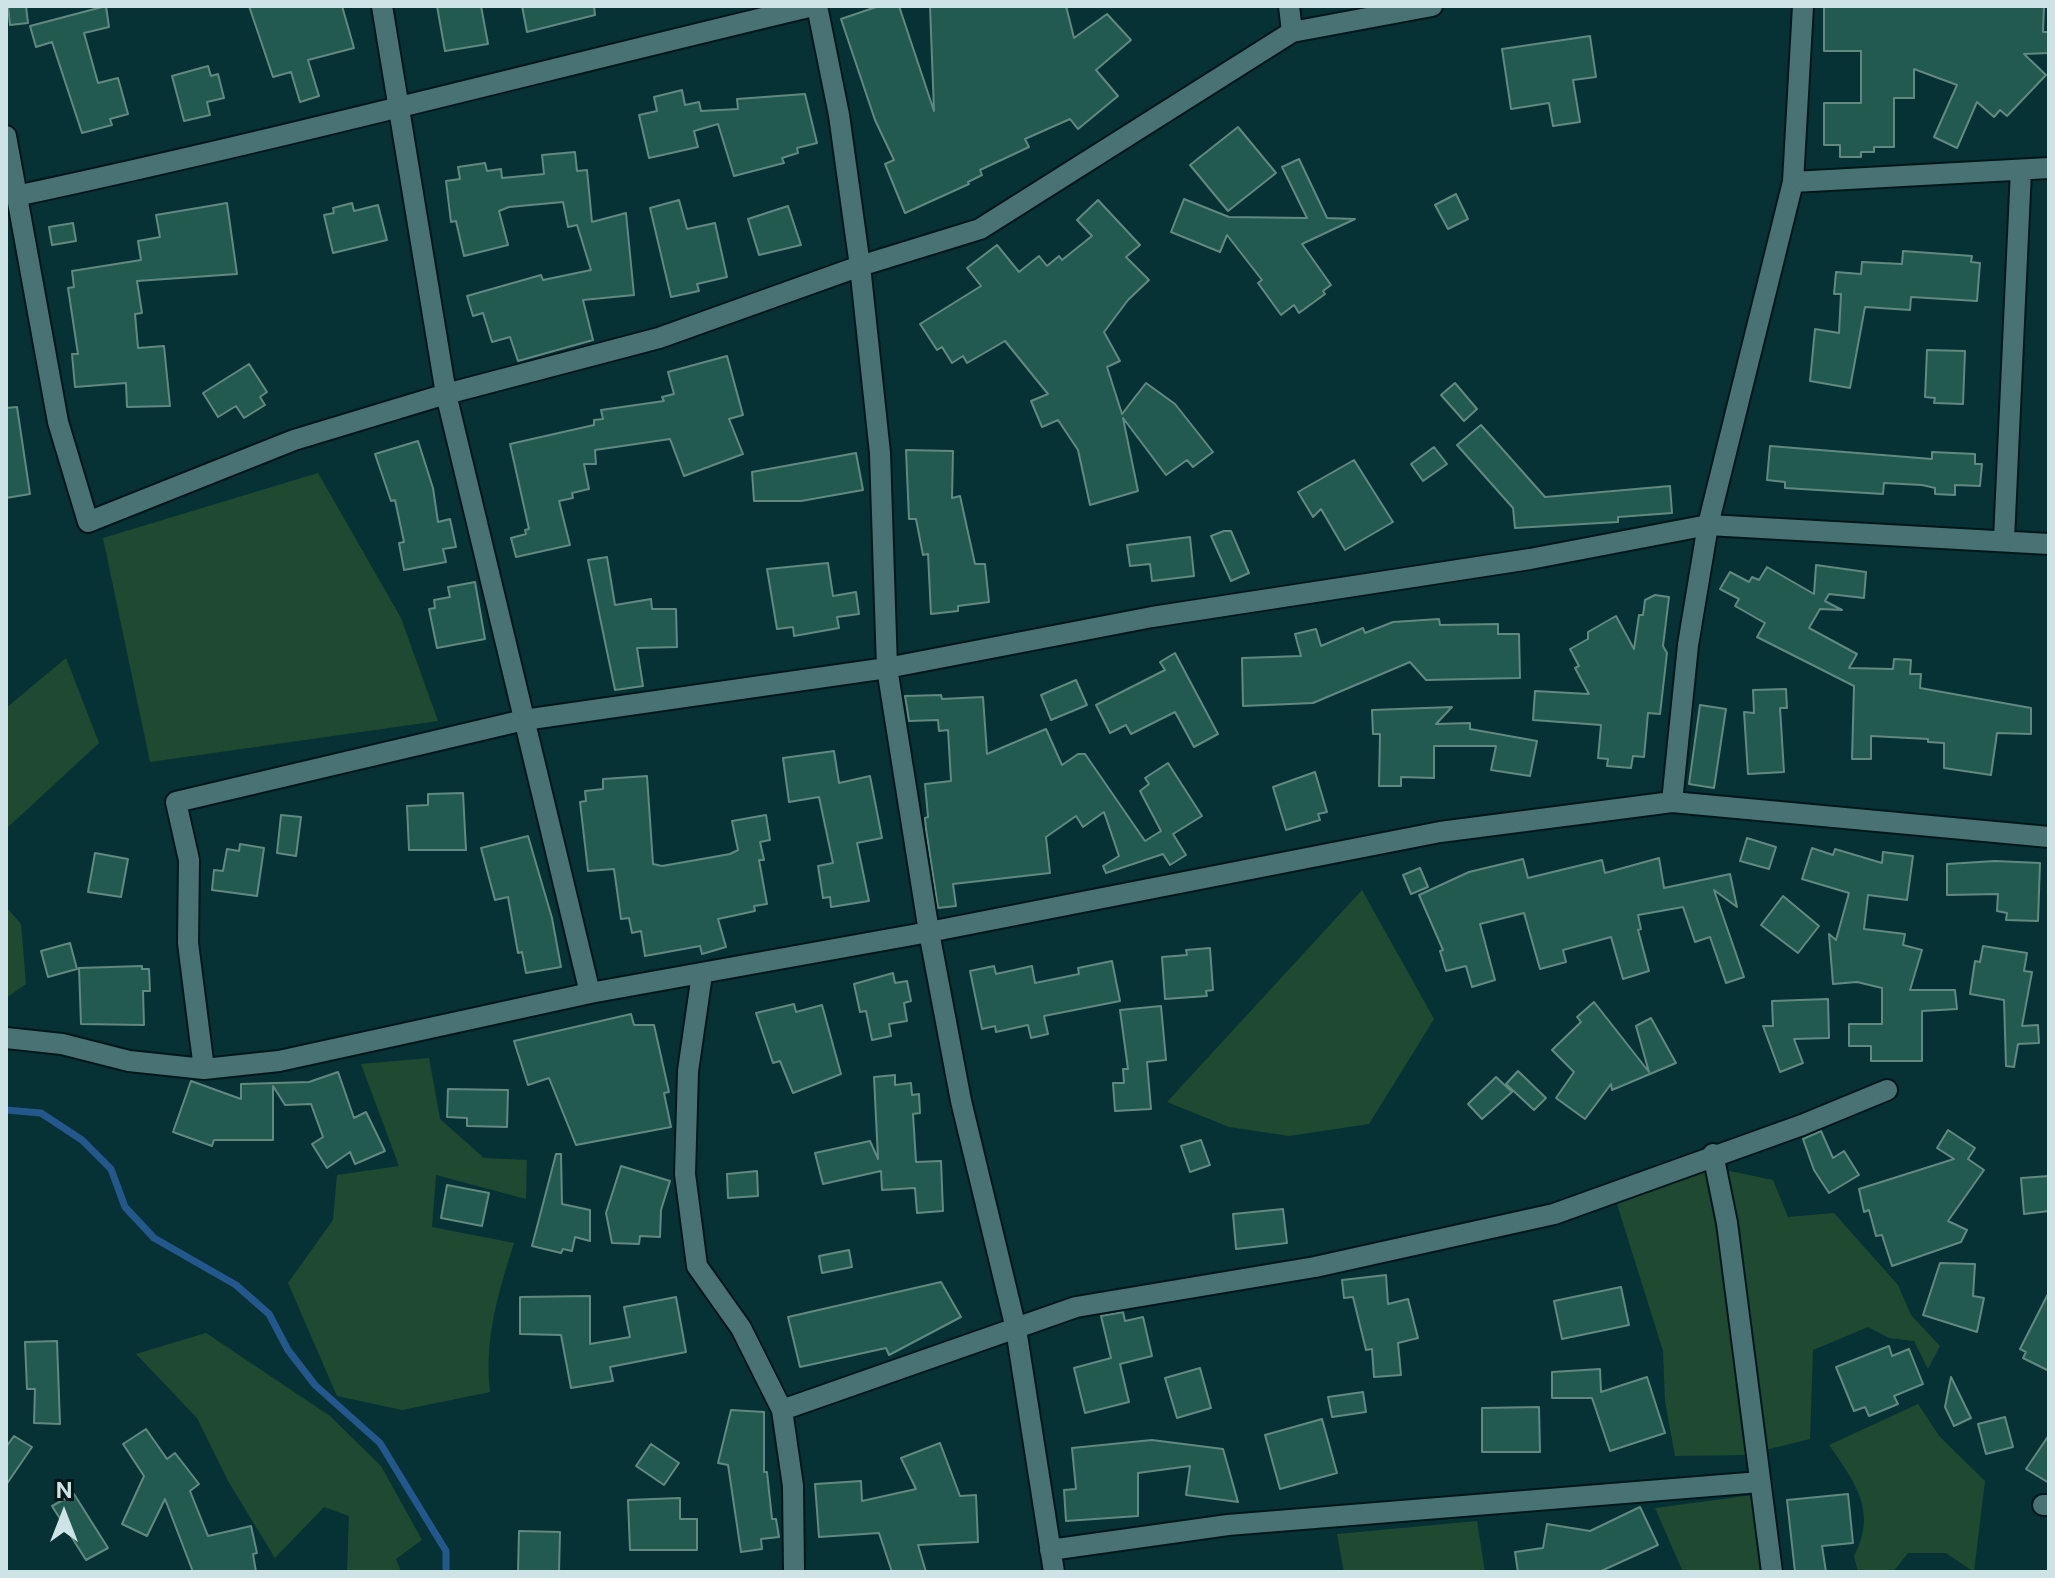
<!DOCTYPE html>
<html>
<head>
<meta charset="utf-8">
<style>
	body { margin:0 }
	#map { position:relative; width:2055px; height:1578px; overflow:hidden; background:#063235; font-family:"Public Sans",sans-serif }
	canvas { display:block }
	.frame { position:absolute; inset:0; border:8px solid #cee3e5; pointer-events:none }
	.north { position:absolute; left:24px; top:1474px; width:80px; height:80px; -webkit-text-stroke:6px #061718; paint-order:stroke; rotate:0deg; font-size:22px; font-weight:700; line-height:32px; text-align:center; color:#cee3e5 }
	.north::after { content:''; display:block; margin:auto; width:28px; height:36px; background:#cee3e5; clip-path:polygon(50% 0,100% 100%,50% 72%,0 100%) }
</style>
</head>
<body>
<div id="map">
<canvas width="2055" height="1578"></canvas>
<div class="frame"></div>
<div class="north">N</div>
</div>
<script>
const context = document.querySelector('canvas').getContext('2d');
context.lineJoin = 'round';
function fillPath(path, color) { context.fillStyle = color; context.fill(path, 'evenodd'); }
function trace(path, color, width, dash) { context.strokeStyle = color; context.lineWidth = width; context.lineCap = dash ? 'butt' : 'round'; context.setLineDash(dash || []); context.stroke(path); }
const green = new Path2D(`
	M318 473 401 618 438 721 150 762 103 538Z
	M66 658 99 743 6 829V708Z
	M1362 890 1434 1019 1369 1124 1289 1136 1229 1127 1167 1102Z
	M6 907 21 924 26 984 6 998Z
	M429 1058 440 1119 484 1158 527 1160 526 1199 436 1175 432 1227 514 1243C498 1293 484 1340 490 1392L402 1410 337 1396 288 1283 333 1220 337 1175 399 1166 361 1064Z
	M1720 1169 1773 1180 1788 1217 1834 1213 1898 1285 1911 1315 1940 1346 1928 1369 1914 1341 1889 1338 1868 1327 1813 1350 1810 1439 1765 1450 1738 1220Z
	M1708 1171 1750 1455 1675 1456 1665 1401 1663 1351 1617 1204Z
	M206 1333 330 1416 381 1466 422 1540 396 1559 401 1572H339L347 1570 349 1516 324 1507 275 1558 228 1481 197 1418 136 1354Z
	M1918 1404 1940 1437 1985 1481 1974 1572 1946 1553H1908L1893 1572H1858L1854 1556C1878 1512 1855 1482 1829 1445Z
	M1753 1495 1764 1572H1683L1655 1508Z
	M1477 1521 1485 1572H1344L1337 1534Z`);
const stream = new Path2D(`
	M6 1110 41 1113 82 1140 111 1169 125 1207 154 1238 236 1285 269 1314 288 1350 315 1385 380 1443 446 1551V1572`);
const building = new Path2D(`
	M8 6H26L28 23 10 25Z
	M106 6 109 27 84 33 98 83 118 78 128 114 110 119 112 125 82 133 52 42 36 47 30 26Z
	M249 6H342L354 48 308 60 319 96 300 102 291 72 273 77Z
	M437 6H481L488 44 445 51Z
	M522 6H594L595 15 527 32Z
	M879 6H899L934 111 930 6H1066L1074 38 1107 14 1131 40 1096 70 1118 96 1078 129 1070 119 1025 139 1029 147 980 170 982 175 968 182 969 184 905 213 885 164 894 160 875 120 841 19Z
	M1824 6H2044L2043 32H2049V53L2024 54 2046 75 2007 116 2000 110 1994 117 1977 102 1957 148 1934 137 1957 85 1914 69V98H1894V147H1874V152H1861V157H1840V145H1824V103H1861V51H1824Z
	M1590 36 1596 77 1573 80 1580 122 1553 126 1549 103 1511 109 1502 49Z
	M208 66 211 76 218 74 224 98 207 102 210 115 184 121 172 76Z
	M682 90 685 105 699 102 701 111 738 109 737 99 805 94 817 143 797 148 798 153 782 158 784 163 734 176 718 124 694 131 698 147 649 158 639 115 657 111 654 97Z
	M1238 127 1276 173 1228 211 1190 165Z
	M575 152 577 171 587 170 592 222 626 213 634 295 583 300 593 340 518 361 510 337 492 342 483 313 473 316 467 296 541 275 543 280 591 270 577 225 568 227 563 202 509 207 499 211 508 245 464 256 456 221 451 222 446 181 460 179 458 167 485 163 487 171 501 169 502 178 544 174 542 155Z
	M1299 159 1327 218 1355 219 1302 244 1331 285 1323 291 1325 294 1299 313 1294 305 1281 315 1258 283 1262 280 1227 235 1220 252 1171 232 1184 199 1229 217 1307 218 1282 167Z
	M1456 194 1468 219 1448 229 1435 205Z
	M679 200 687 229 715 223 727 277 697 284 699 291 671 297 650 208Z
	M1098 200 1140 245 1126 257 1149 280 1128 300 1104 332 1120 361 1107 367 1122 414 1146 383 1175 404 1213 452 1193 467 1187 460 1166 475 1123 418 1138 491 1090 505 1078 450 1058 420 1042 427 1031 401 1048 394 1005 341 967 363 963 356 952 363 942 347 937 350 920 324 981 286 967 268 997 245 1019 272 1039 256 1047 266 1059 256 1062 260 1092 236 1077 220Z
	M227 203 237 274 137 281 142 313 135 314 138 348 164 346 170 406 127 407 126 383 75 387 72 354H78L68 288 74 287 72 271 141 260 138 241 160 237 156 215Z
	M352 203 354 211 378 205 387 240 333 253 324 215 334 213 333 208Z
	M788 206 801 245 759 255 748 219Z
	M73 223 76 241 52 245 49 227Z
	M1903 251 1972 256 1971 262 1980 263 1977 301 1911 297 1910 310 1865 307 1850 388 1810 381 1815 329 1839 333 1841 294H1834L1836 272 1861 274 1862 262 1902 264Z
	M1927 350 1965 351 1963 404 1934 403 1935 398 1925 397Z
	M727 356 743 415 729 419 743 454 684 476 670 439 595 450 596 464H584L589 489 572 493 573 498 559 501 570 545 516 557 511 538 526 534 525 530 529 529 510 444 594 425V420L603 419 601 410 664 401 662 397 674 394 668 372Z
	M249 364 267 392 260 397 265 405 244 418 236 406 218 417 203 393Z
	M1455 383 1477 409 1464 421 1441 395Z
	M17 407 30 494 6 498V408Z
	M1481 425 1545 497 1670 486 1672 513 1618 517V522L1515 528 1513 508 1457 445Z
	M418 441 433 488 438 522 450 519 456 547 443 549 446 562 404 570 399 543 404 542 395 500 391 501 375 454Z
	M1770 446 1932 459V452L1975 454V464H1982L1980 486 1955 485V495L1935 494V488L1922 485 1884 483 1883 494 1785 488V482L1767 480Z
	M1434 447 1447 464 1423 481 1411 464Z
	M906 450 953 451 952 498 960 496 975 564H985L989 602 958 606V611L931 614 928 554 923 555 916 519H909Z
	M856 453 863 490 801 501H754L752 472Z
	M1354 460 1393 522 1345 550 1321 509 1313 517 1298 492Z
	M1224 531H1231L1249 573 1231 581 1211 536Z
	M1190 537 1194 576 1152 581 1150 564 1130 566 1127 545Z
	M607 557 615 605 651 599 652 609H676L677 647 637 648 643 686 615 690 588 560Z
	M828 563 833 596 856 592 859 614 837 617 839 628 794 636 793 627 777 629 767 569Z
	M1816 565 1866 572 1864 598 1829 594 1825 601 1842 610 1820 609 1809 628 1857 654 1849 668 1893 669 1894 659 1911 660 1910 674H1921L1920 688 2031 708V734L1997 733 1991 775 1944 768V743L1928 742V739L1871 736V759H1852L1854 686 1757 637 1765 623 1735 606 1739 599 1720 589 1730 572 1749 582 1752 577 1759 580 1767 567 1814 594Z
	M475 582 485 639 437 648 429 609 435 608 434 600 450 597 448 587Z
	M1655 595 1669 597 1663 646 1667 653 1660 714 1648 713 1644 757 1633 756 1631 768 1607 766 1608 759 1598 758 1601 725 1533 720 1535 691 1589 694 1575 668 1579 666 1570 649 1588 639V632L1616 616 1634 649 1639 615H1643L1645 600Z
	M1439 619 1440 625 1498 624V634H1519L1520 678 1426 680 1410 662 1313 703 1243 706 1242 658 1301 656 1295 634 1316 629 1321 646 1363 628 1365 633 1393 622Z
	M1175 653 1218 734 1194 747 1175 712 1131 734 1126 725 1110 733 1096 705 1165 670 1160 662Z
	M1076 680 1087 705 1051 720 1041 695Z
	M1786 689 1787 708H1780L1784 772 1748 774 1744 712 1754 713 1753 690Z
	M941 695 942 699 983 697 987 754 1046 729 1062 765 1078 754H1085L1145 841 1161 831 1140 791 1149 784 1145 778 1168 763 1202 816 1173 834 1186 855 1170 865 1163 854 1106 873 1103 866 1119 856 1104 812 1083 827 1076 816 1046 837 1050 873 953 884 956 906 938 908 926 829 925 818 928 817 925 784 951 781 948 730 939 731 938 720 909 721 905 696Z
	M1700 705 1726 709 1714 788 1689 784Z
	M1452 707 1436 724 1470 723V729L1537 741 1530 776 1491 770 1496 746H1434V778L1401 777V786H1379L1380 734H1373L1372 710Z
	M834 751 839 783 870 776 882 838 857 843 869 901 831 907 830 897 823 898 818 866 833 863 819 797 789 802 783 758Z
	M1315 772 1327 812 1318 814 1320 820 1286 830 1273 787Z
	M647 776 653 864 662 866 730 854 738 850 732 821 766 815 770 840 760 842 764 860H759L767 904 754 906 755 911 718 919 726 947 702 954 700 946 645 956 641 931 632 933 629 918 621 919 614 869 588 871 580 802 586 801 585 791 603 789V779Z
	M463 793 466 850H409L407 806 428 805V794Z
	M281 815 301 817 296 856 277 853Z
	M528 836 552 918 561 967 526 973 522 952 518 953 508 897 495 900 481 848Z
	M1747 838 1776 847 1769 869 1740 861Z
	M240 844 264 848 257 896 212 890 214 870 223 871 227 849 239 851Z
	M1812 848 1833 855 1835 849 1882 863 1883 852 1913 856 1907 900 1868 895 1864 929 1905 934 1903 945 1922 950 1910 990H1955L1957 1009 1922 1011V1061H1871V1046H1849V1024H1882V988L1857 982 1833 984 1829 934 1836 940 1849 893 1802 879Z
	M95 853 128 859 121 897 88 892Z
	M1659 858 1664 888 1730 874 1737 907 1714 890 1744 977 1726 983 1710 937 1695 942 1683 907 1638 915 1641 929 1638 930 1649 971 1623 979 1611 937 1563 950 1566 962 1540 969 1524 913 1480 924 1495 980 1472 987 1466 966 1446 971 1440 951 1443 950 1419 895 1469 872 1523 859 1528 878 1602 860 1605 873Z
	M1995 861 2040 863 2038 921 2006 920 2007 913 1997 911 1998 894 1947 895V864Z
	M1420 868 1428 887 1411 894 1403 875Z
	M1783 896 1819 926 1798 953 1761 925Z
	M70 943 77 969 48 977 41 951Z
	M1983 946 2027 953 2024 971 2032 972 2022 1026 2038 1025 2039 1043 2018 1044 2014 1067 2006 1066 2004 1000 1970 994 1975 961 1980 962Z
	M1210 948 1213 990 1206 991 1207 996 1165 999 1162 957 1187 955 1186 950Z
	M1112 961 1120 1001 1044 1016 1048 1034 1031 1038 1028 1025 996 1032 995 1026 982 1029 970 971 994 966 996 974 1032 966 1035 983 1079 974 1078 968Z
	M142 966V969H149L150 991H143L144 1025 81 1024 79 968Z
	M893 973 895 983 907 981 911 1001 904 1003 907 1021 889 1024 891 1036 872 1040 866 1011 860 1012 854 984Z
	M1828 999 1829 1038 1794 1039 1803 1063 1780 1072 1763 1026H1773L1772 1001Z
	M1594 1002 1649 1072 1636 1026 1651 1018 1676 1063 1612 1090 1611 1084 1585 1119 1556 1098 1574 1072 1552 1050 1581 1022 1577 1017Z
	M794 1004 796 1012 822 1005 841 1074 793 1093 780 1061 773 1063 756 1013Z
	M1161 1006 1166 1060 1147 1062 1151 1109 1115 1111 1113 1083H1124L1123 1069H1128L1120 1010Z
	M631 1014 634 1025H654L669 1092 664 1093 671 1127 576 1145 549 1078 528 1085 514 1041Z
	M1518 1071 1546 1098 1534 1110 1506 1084Z
	M338 1072 354 1118 366 1112 385 1151 355 1164 350 1152 327 1168 312 1144 323 1137 311 1104 285 1105 273 1086V1140H214L212 1146 173 1132 191 1081 241 1099V1084L309 1082Z
	M895 1075V1085L911 1083 912 1095 919 1094 920 1113 913 1114 916 1162 941 1161 943 1211 917 1213 915 1188 882 1190 881 1171 823 1184 815 1153 870 1141 878 1159 874 1077Z
	M1496 1077 1512 1092 1482 1119 1468 1104Z
	M448 1089 508 1090 507 1127 467 1126V1118L447 1117Z
	M1948 1130 1975 1148 1968 1159 1984 1170 1948 1221 1967 1230 1961 1242 1892 1266 1882 1235 1876 1236 1869 1210 1864 1212 1859 1189 1954 1159 1937 1148Z
	M1821 1131 1833 1158 1844 1151 1859 1175 1829 1193 1814 1170 1803 1139Z
	M1201 1140 1210 1165 1190 1172 1181 1146Z
	M556 1154H561L562 1204 590 1210V1241L575 1237 572 1251 563 1249 561 1253 532 1246Z
	M621 1166 670 1181 661 1210 660 1237 640 1236 639 1244 612 1243 606 1213Z
	M757 1171 758 1196 728 1198 727 1174Z
	M2049 1176V1211L2024 1214 2021 1178Z
	M447 1185 489 1193 482 1226 441 1218Z
	M1283 1209 1287 1243 1236 1249 1233 1214Z
	M849 1250 852 1267 822 1273 819 1256Z
	M1940 1263 1975 1264 1973 1296 1984 1298 1977 1332 1923 1315Z
	M1386 1275 1388 1304 1408 1299 1418 1338 1398 1343 1401 1375 1374 1377 1372 1349 1366 1350 1353 1297 1344 1298 1342 1280Z
	M941 1282 961 1317 889 1355 886 1348 800 1367 788 1317Z
	M1621 1287 1629 1325 1562 1339 1554 1301Z
	M2049 1292V1371L2023 1358 2026 1352 2020 1349Z
	M590 1296V1344L630 1337 624 1307 676 1297 686 1352 610 1367 613 1381 571 1388 561 1335 520 1334V1297Z
	M1123 1312 1125 1321 1143 1317 1152 1356 1120 1364 1129 1402 1085 1413 1074 1368 1111 1358 1101 1316Z
	M57 1341 60 1424 34 1423 35 1389H27L25 1342Z
	M1889 1346 1892 1356 1909 1349 1923 1384 1894 1396 1898 1404 1869 1416 1865 1407 1854 1411 1836 1367Z
	M1200 1368 1211 1408 1177 1418 1165 1378Z
	M1600 1369 1601 1392 1647 1377 1665 1433 1610 1451 1592 1398H1552V1372Z
	M1951 1377 1971 1418 1954 1426 1945 1407Z
	M1363 1392 1366 1412 1332 1417 1328 1397Z
	M1539 1407 1540 1452H1482V1408Z
	M731 1410 764 1412V1472H767L772 1519H776L779 1537 761 1539 762 1549 741 1552 728 1465 718 1463Z
	M2005 1417 2013 1447 1986 1454 1978 1424Z
	M1322 1419 1337 1473 1280 1489 1265 1435Z
	M146 1429 167 1459 175 1453 199 1484 190 1491 208 1536 251 1526 257 1553 253 1554 256 1572H193L165 1499 147 1536 122 1524 144 1476 123 1444Z
	M2049 1435V1483L2026 1469Z
	M14 1436 32 1447 6 1485V1447Z
	M1152 1440 1223 1449 1238 1502 1186 1495 1190 1466 1138 1473V1516L1066 1521 1064 1490 1076 1489 1072 1448Z
	M940 1443 960 1496 976 1495 978 1542 918 1545 926 1572H892L879 1533 819 1537 815 1484 861 1481 862 1501 916 1489 901 1458Z
	M651 1444 679 1463 664 1485 636 1466Z
	M74 1494 108 1548 86 1560 52 1506Z
	M1848 1494 1853 1543 1822 1546 1826 1572H1795L1787 1500Z
	M680 1498V1519H697V1550H630L628 1500Z
	M1640 1507 1658 1545 1599 1572H1518L1515 1552 1543 1548 1547 1524 1590 1531Z
	M519 1531 560 1532 559 1572H518Z`);
const street = new Path2D(`
	M382 6 446 394 590 993
	M817 6 839 115 860 266 880 453 887 668 929 932 961 1101 1016 1329 1054 1572
	M1289 6 1292 32
	M6 136 58 422 88 522 294 440 446 394 659 338 860 266 980 229 1292 32 1432 6
	M1793 182 2049 168
	M16 196C283 139 548 69 813 6
	M2004 539 2021 170
	M1672 802 1688 645 1708 525 1793 182 1803 6
	M702 974 688 1071 685 1174 697 1266 741 1328 782 1410 793 1486 794 1572
	M6 1038 62 1044 129 1061 204 1069 279 1061 590 993 929 932 1440 832 1672 802 2049 837
	M204 1069 188 943 189 860 176 802 524 720 887 668 1152 617 1530 559 1708 525 2049 544
	M1713 1154 1727 1223 1772 1572
	M782 1410 1076 1307 1315 1267 1554 1214 1802 1125 1887 1090
	M2043 1505H2049
	M1050 1550 1228 1525 1760 1482`);
fillPath(green, '#204931');
trace(stream, '#24578b', 7);
fillPath(building, '#225a50');
trace(building, '#628980', 2);
trace(street, '#00181b', 24);
trace(street, '#497275', 20);
</script>
</body>
</html>
